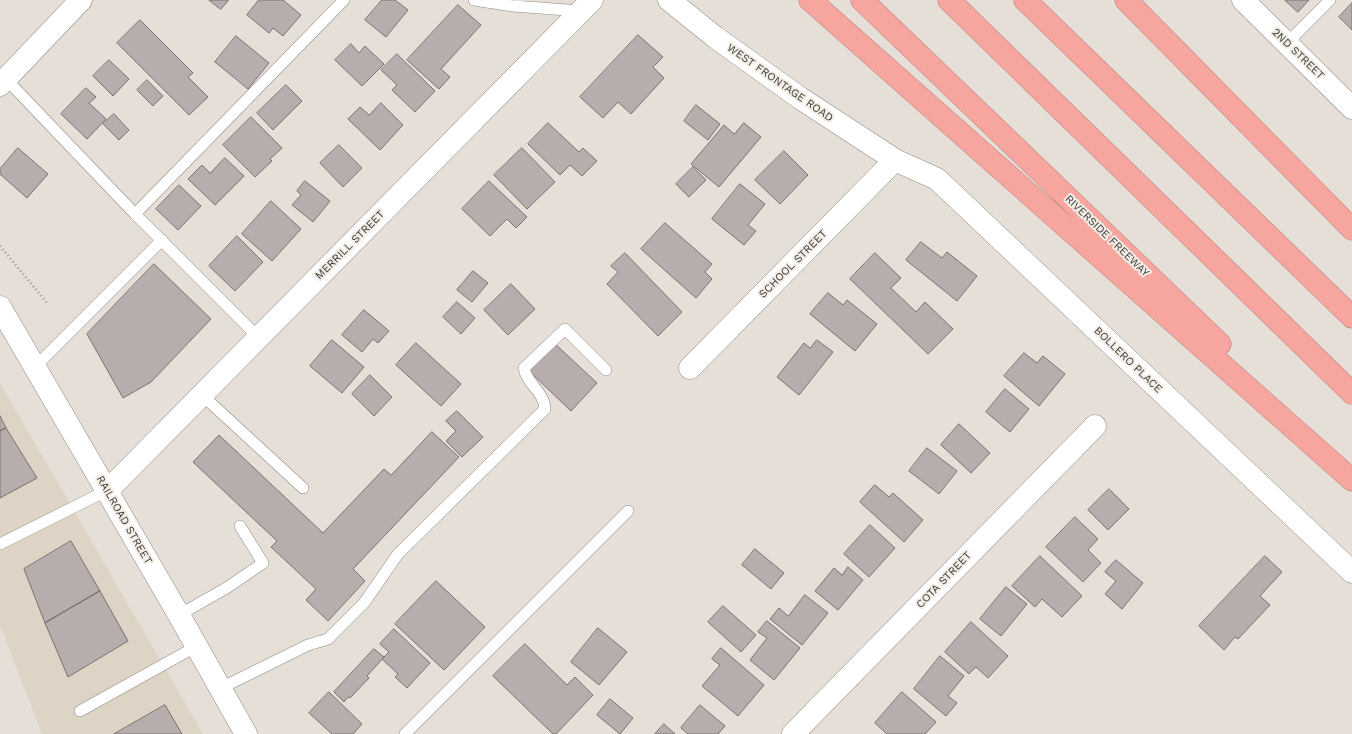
<!DOCTYPE html>
<html>
<head>
<meta charset="utf-8">
<style>
	body { margin:0 }
	canvas { display:block; background:#e5dfd8 }
</style>
</head>
<body>
<canvas width="1352" height="734"></canvas>
<script>
const context = document.querySelector('canvas').getContext('2d');
context.lineJoin = 'round';
function fillPath(path, color) { context.fillStyle = color; context.fill(path, 'evenodd'); }
function trace(path, color, width, dash) { context.strokeStyle = color; context.lineWidth = width; context.lineCap = dash ? 'butt' : 'round'; context.setLineDash(dash || []); context.stroke(path); }
function label(font, color, halo, rows, align = 'center') {
  context.font = font + ' "Work Sans",sans-serif'; context.lineWidth = 4; context.setLineDash([]); context.textBaseline = 'middle'; context.strokeStyle = halo; context.fillStyle = color; for (const [text, x, y, turn = 0] of rows) {
    context.save(); context.translate(x, y); context.rotate((+turn || 0) * Math.PI / 180); context.textAlign = isNaN(turn) ? turn : align; if (halo) context.strokeText(text, 0, 0); context.fillText(text, 0, 0); context.restore();
  }
}
const built = new Path2D(`
	M0 383 203 734H42L0 625Z`);
const building = new Path2D(`
	M209 0H228V1L221 9Z
	M259 0H283L301 15 283 36 273 28 269 33 247 15Z
	M382 0H395L408 10 386 37 365 20Z
	M1285 0H1309L1298 12Z
	M1352 3V30L1339 17Z
	M458 5 481 25 441 69 450 77 439 89 407 60Z
	M140 20 193 73 188 77 208 97 189 115 117 43Z
	M638 35 663 57 653 67 664 78 631 114 618 102 603 118 580 97Z
	M236 36 269 63 248 89 215 62Z
	M351 44 359 53 365 46 384 64 362 86 335 60Z
	M397 54 435 91 415 112 392 90 397 85 381 70Z
	M109 60 129 79 113 96 93 76Z
	M147 80 163 96 153 106 137 90Z
	M286 85 302 101 273 130 257 113Z
	M86 88 96 97 89 103 106 119 87 139 61 114Z
	M381 103 403 125 380 150 348 119 360 107 369 115Z
	M696 105 720 124 708 140 684 121Z
	M114 114 129 130 119 140 103 124Z
	M251 117 282 148 270 159 272 161 255 177 223 145Z
	M548 123 579 152 583 148 597 161 582 176 570 165 560 175 528 144Z
	M744 123 761 137 719 187 691 164 724 125 734 134Z
	M339 145 362 168 343 187 320 163Z
	M18 148 48 174 27 198 0 174V169Z
	M522 148 555 182 527 209 494 175Z
	M784 151 808 175 780 204 755 180Z
	M225 158 244 176 215 205 188 179 202 165 210 173Z
	M693 167 706 180 689 197 676 184Z
	M305 181 330 201 313 222 292 205 301 195 297 191Z
	M489 181 527 217 516 228 507 219 490 236 462 209Z
	M740 184 765 204 748 225 756 231 744 245 712 219Z
	M179 185 201 206 178 230 156 209Z
	M271 201 301 229 272 261 242 234Z
	M665 223 712 264 705 272 712 279 696 298 641 249Z
	M237 236 263 262 235 291 209 266Z
	M921 242 942 258 947 252 977 276 957 301 906 260Z
	M625 253 682 312 658 336 607 284 618 272 611 266Z
	M875 253 901 278 891 288 916 312 925 302 953 329 928 354 850 279Z
	M154 264 211 319 151 382 123 398 87 334Z
	M473 271 488 283 472 302 457 290Z
	M511 284 535 309 508 335 484 310Z
	M828 293 843 305 847 300 877 324 855 351 810 314Z
	M457 302 475 318 461 334 443 317Z
	M364 310 389 331 378 343 373 339 362 352 342 335Z
	M332 340 364 367 342 393 310 366Z
	M817 340 833 352 799 395 777 377 804 343 810 348Z
	M553 342 597 383 571 411 528 370Z
	M416 343 461 384 441 406 396 365Z
	M1024 353 1037 363 1043 356 1065 374 1039 406 1004 376Z
	M370 375 392 397 374 416 352 394Z
	M1005 389 1029 409 1010 432 986 412Z
	M457 411 483 437 462 457 446 441 456 431 446 421Z
	M0 416 6 428 0 431Z
	M959 424 990 453 971 473 941 445Z
	M6 428 37 478 0 498V431Z
	M432 432 459 457 353 569 365 581 328 621 306 600 316 589 271 547 277 541 193 462 219 435 323 533 384 469 391 475Z
	M927 448 957 471 939 494 909 471Z
	M875 485 889 497 893 493 923 520 904 542 860 502Z
	M1109 489 1129 509 1108 530 1088 510Z
	M1075 517 1098 539 1088 550 1101 563 1083 582 1046 547Z
	M870 525 895 548 869 577 844 554Z
	M71 541 100 591 45 623 24 569Z
	M755 549 784 573 771 589 742 565Z
	M1040 556 1082 596 1062 617 1042 599 1035 607 1012 586Z
	M1265 556 1282 572 1260 596 1270 605 1238 639 1235 637 1224 650 1199 626Z
	M1116 560 1143 583 1122 609 1105 594 1116 581 1105 572Z
	M848 567 863 580 838 610 815 591 834 568 842 575Z
	M436 581 485 627 444 670 395 624Z
	M1006 587 1027 604 1001 636 980 619Z
	M100 591 128 641 68 677 45 623Z
	M805 595 828 613 802 645 770 619 779 608 788 616Z
	M723 606 756 635 741 652 708 622Z
	M767 621 800 648 774 680 750 660 767 638 758 632Z
	M971 622 1008 656 988 678 976 667 969 674 945 652Z
	M598 628 627 652 599 685 571 662Z
	M394 629 430 663 407 688 395 677 398 674 382 659 389 652 380 644Z
	M525 644 567 685 575 677 593 695 556 734H553L493 676Z
	M721 648 764 685 738 716 702 686 720 665 712 659Z
	M374 649 384 657 367 676 369 678 350 698 348 697 344 702 334 692Z
	M940 656 964 676 948 696 957 703 946 716 914 689Z
	M329 692 362 724 353 734H332L309 713Z
	M902 692 936 722 925 734H887L875 723Z
	M610 699 633 718 620 734 597 715Z
	M165 705 182 734H114Z
	M700 705 725 726 718 734H688L681 728Z
	M664 724 675 734H655Z`);
const path = new Path2D(`
	M0 246 48 304`);
const service = new Path2D(`
	M474 0 513 6 581 11
	M1287 43 1330 0
	M6 79 135 214 344 0
	M135 214 259 338
	M35 367 162 240
	M202 395 303 488
	M0 544 108 490
	M179 615 228 587 263 563 240 526
	M221 688 308 645 328 639 364 603 398 554 545 409C544 391 527 385 524 368L565 329 606 370
	M80 711 197 646
	M405 734 628 511`);
const minor = new Path2D(`
	M669 0 715 37 800 98 895 160 937 179 1352 572
	M690 368 895 160
	M108 490 592 0
	M793 734 1095 426`);
const tertiary = new Path2D(`
	M0 85 81 0`);
const secondary = new Path2D(`
	M1243 0 1352 108
	M0 307 179 615 246 734`);
const motorway = new Path2D(`
	M810 0 1352 480
	M862 0 1220 344
	M949 0 1352 393
	M1025 0 1352 317
	M1126 0 1352 229`);
const streetNames = [
	["2ND STREET",1298,54,44],
	["WEST FRONTAGE ROAD",780,83,35],
	["RIVERSIDE FREEWAY",1107,236,44],
	["MERRILL STREET",350,245,-45],
	["SCHOOL STREET",793,264,-45],
	["BOLLERO PLACE",1128,360,44],
	["RAILROAD STREET",124,520,60],
	["COTA STREET",944,580,-46]
];
fillPath(built, '#ded4c6');
fillPath(building, '#b7adad');
trace(building, '#7a7171', 1);
trace(service, '#8f8a83', 12);
trace(minor, '#8f8a83', 23);
trace(tertiary, '#8f8a83', 23);
trace(secondary, '#8f8a83', 23);
trace(motorway, '#b5807b', 23);
trace(path, '#938f8a', 2.5, [1, 3]);
trace(service, '#fff', 11);
trace(minor, '#fff', 22);
trace(tertiary, '#fff', 22);
trace(secondary, '#fff', 22);
trace(motorway, '#f6a59f', 22);
label('11px', '#3c3a37', '#f2ede5', streetNames);
</script>
</body>
</html>
